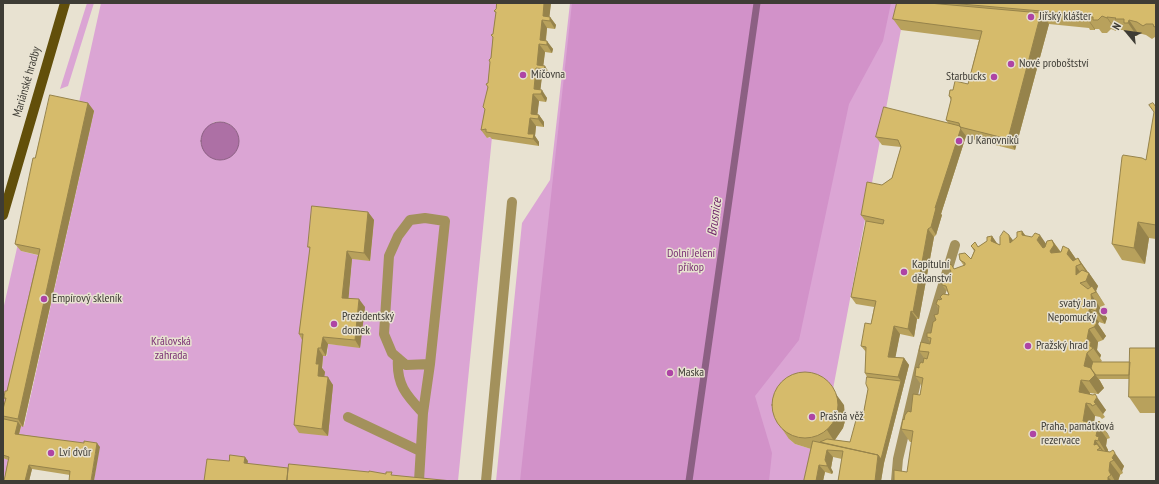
<!DOCTYPE html>
<html>
<head>
<meta charset="utf-8">
<style>
	body { margin:0 }
	#map { position:relative; width:1159px; height:484px; overflow:hidden; background:#e8e2d1; font-family:"PT Sans Narrow",sans-serif }
	canvas { display:block }
	.frame { position:absolute; inset:0; border:4px solid #3e3c35; pointer-events:none }
	.north { position:absolute; left:1107px; top:12px; width:40px; height:40px; -webkit-text-stroke:3px #e8e2d1; paint-order:stroke; rotate:299deg; font-size:11px; font-weight:700; line-height:16px; text-align:center; color:#3e3c35 }
	.north::after { content:''; display:block; margin:auto; width:14px; height:18px; background:#3e3c35; clip-path:polygon(50% 0,100% 100%,50% 72%,0 100%) }
</style>
</head>
<body>
<div id="map">
<canvas width="1159" height="484"></canvas>
<div class="frame"></div>
<div class="north">N</div>
</div>
<script>
const context = document.querySelector('canvas').getContext('2d');
context.lineJoin = 'round';
function fillPath(path, color) { context.fillStyle = color; context.fill(path, 'evenodd'); }
function trace(path, color, width, dash) { context.strokeStyle = color; context.lineWidth = width; context.lineCap = dash ? 'butt' : 'round'; context.setLineDash(dash || []); context.stroke(path); }
function label(font, color, halo, rows, align = 'center') {
  context.font = font + ' "PT Sans Narrow",sans-serif'; context.lineWidth = 3; context.setLineDash([]); context.textBaseline = 'middle'; context.strokeStyle = halo; context.fillStyle = color; for (const [text, x, y, turn = 0] of rows) {
    context.save(); context.translate(x, y); context.rotate((+turn || 0) * Math.PI / 180); context.textAlign = isNaN(turn) ? turn : align; if (halo) context.strokeText(text, 0, 0); context.fillText(text, 0, 0); context.restore();
  }
}
const green = new Path2D(`
	M87 3H94L68 86 60 89Z
	M101 3H501L487 138 492 137 458 481H94L99 447 18 438 21 426H24L94 111 78 107ZM214 122C244 116 248 161 216 159 196 146 196 139 214 122ZM318 214 374 220 370 260 352 259 348 305 360 347 328 344 327 356H323L322 372 323 384 304 383Z
	M570 3H906L833 389 824 384 789 439 795 444 811 449V481H496L522 223 550 180Z
	M19 239 21 251 45 257 3 439V310Z
	M3 458 12 461 7 481H3Z`);
const forest = new Path2D(`
	M572 3H891L883 41 849 104 799 340 755 396 772 453 769 481H520Z`);
const water = new Path2D(`
	M201 141a19 19 0 1 1 38 0a19 19 0 1 1-38 0Z`);
const stream = new Path2D(`
	M689 481 757 3`);
const minor = new Path2D(`
	M398 358C396 384 406 395 423 413
	M348 417 420 451
	M419 481 423 413 430 364 445 221 425 218 410 220 398 236 389 256 384 334 392 353 406 365 430 364
	M486 481 512 202
	M896 481 898 459 924 348 955 245`);
const major = new Path2D(`
	M3 215 65 3`);
const wall = new Path2D(`
	M497 3H551L549 17H550L556 25 555 29 547 28 546 41 553 49 552 53 545 52 543 65 550 74V77L542 76 540 90 547 98 546 102 539 101 537 114 539 115 544 122V127L536 126 535 136 539 142V146L492 139 490 137 487 138 481 130 485 109 493 38 491 35 493 34 496 13 494 11 496 9Z
	M897 3H1156V37H1155L1152 39 1146 35 1138 33 1137 36H1133L1130 32H1125L1123 30H1116V31L1111 29 1107 33H1102L1099 29H1095V30H1090L1089 28 1049 24 1015 150 968 138 966 136 941 214 942 215 936 235 934 237 919 319H917L914 337 900 334 895 357 904 358 909 365 884 463 881 481H838L842 459 833 457 831 468 833 472 832 474 825 472 823 481H804L811 449 795 444 789 439 776 420 844 405 845 421 843 428 835 440 850 442 862 421 868 389 867 377 865 373 866 352 861 346 871 324 874 307 856 304 851 297 866 222 861 215 882 185 892 178 901 147 882 145 876 137 948 123 946 120 951 100 949 96 953 90 968 84 979 40 901 30 893 19Z
	M88 103 94 111 23 427 21 426 19 434 100 447 70 475 32 469 29 481H4L8 460 3 458V424L4 419 3 418V409L5 400 4 398 7 391 38 255 21 251 15 244 35 158Z
	M1156 107V239L1149 238 1145 264 1122 260 1112 244 1146 160Z
	M368 212 374 220 370 261 352 259 348 298 365 307 360 348 328 344 326 356H323L322 368 325 372 324 377 333 385 328 436 299 433 294 425 302 340 299 334 310 249 308 247Z
	M1022 231 1026 236 1046 244 1052 240 1061 252 1069 249 1076 259 1078 258 1098 286 1096 291 1105 305 1100 307V309L1107 318 1105 324 1099 322 1098 324 1106 336 1103 340 1098 342 1097 350 1101 355 1100 358 1102 361 1101 362H1130L1156 348V413H1140L1129 397V379H1099L1104 388 1098 394 1090 393V395L1106 410 1103 414 1105 417 1102 419 1100 417 1095 416 1094 423H1097L1099 421 1110 438 1107 439 1106 446 1108 450V451L1124 466 1122 471 1123 473 1120 475 1118 481H894L907 472 912 442H910L901 429 904 420 911 412 920 395 922 386 915 376 923 363 924 358 919 351 930 344V342L927 337 931 333 938 314V308L936 304 941 299 940 297 949 294 942 285 954 269 964 266 960 260 971 259 974 251 971 246 978 247 987 241 992 236 997 244 1000 245 1014 240 1017 237Z`);
const shadedWall = new Path2D(`
	M544 3H551L549 21 543 16Z
	M1041 13 1049 24 1015 150 1008 139Z
	M1086 16 1095 29V30L1086 17Z
	M550 17 556 25 555 29 550 21Z
	M1107 17 1116 30V31L1107 18Z
	M542 20 547 28 545 45 540 40Z
	M1129 20 1138 33 1137 36 1128 23Z
	M547 41 553 49 552 53 547 45Z
	M539 44 545 52 543 69 537 65Z
	M545 66 550 74V77L544 69Z
	M536 68 542 76 540 94 534 89Z
	M542 90 547 98 546 102 541 94Z
	M533 94 539 101 537 119 531 114Z
	M88 103 94 111 23 427 18 419Z
	M539 115 544 122V127L538 119Z
	M530 118 536 126 535 136 539 142V146L533 139 528 134Z
	M960 128 966 136 941 214 942 215 936 235 931 227 935 208Z
	M368 212 374 220 370 261 364 253Z
	M1138 222 1149 238 1145 264 1134 248Z
	M928 229 934 237 919 319 913 312Z
	M1022 231 1031 244 1022 235Z
	M1009 235 1019 248 1010 243Z
	M1040 235 1049 248 1046 253 1037 240Z
	M992 236 1001 249 991 241Z
	M1052 240 1061 253H1051L1050 251Z
	M1069 249 1078 262 1076 266 1085 279 1076 275 1067 254Z
	M347 251 352 259 348 305 342 298Z
	M1078 258 1087 271 1088 274 1089 273 1098 286 1096 291 1105 305 1096 292H1094L1086 281 1088 275 1081 264Z
	M1091 294 1107 318 1105 324 1096 311 1092 304Z
	M359 299 365 307 360 348 355 340Z
	M1090 309 1099 322 1098 324 1106 336 1103 340 1094 327 1085 317Z
	M911 311 917 319 914 337 908 329Z
	M894 326 900 334 894 365 888 357Z
	M1089 329 1098 342 1097 350 1101 355 1100 358 1093 348 1090 346 1087 339Z
	M323 337 328 344 326 356 321 348Z
	M318 348 323 356 322 368 325 372 323 384 318 376 316 364Z
	M1087 353 1096 366 1094 373 1100 381 1104 388 1098 394 1089 381 1084 366Z
	M904 358 909 365 884 463 881 459 901 381 898 377Z
	M328 377 333 385 328 436 322 429Z
	M825 379 844 405 845 421 843 428 834 441 827 430Z
	M1081 380 1090 393 1088 403 1079 392Z
	M1097 397 1106 410 1103 414 1094 402Z
	M1086 403 1095 416 1092 434 1083 421Z
	M1099 421 1108 434 1110 438 1101 425Z
	M18 422 21 426 18 438 15 434Z
	M1098 426 1107 439 1106 446 1108 450 1107 454 1096 436Z
	M1095 440 1105 453 1109 461 1100 448 1094 445Z
	M97 443 100 447 94 481H91Z
	M827 450 833 457 831 468 833 472 832 474 827 466 825 460Z
	M1115 453 1124 466 1122 471 1123 473 1112 458Z
	M878 455 884 463 881 481H875Z
	M245 457 248 461 247 467 244 463Z
	M1110 462 1120 475 1118 481H1115L1109 471Z
	M29 465 32 469 29 481H25Z
	M819 465 825 472 823 481H816Z
	M1108 477 1112 481H1108Z`);
const building = new Path2D(`
	M497 3H544L543 16 550 17V21L542 20 540 40 547 41V45L539 44 537 65 545 66 544 69 536 68 534 89 542 90 541 94H533L531 114 539 115 538 119 530 118 528 134H534L533 139 486 132V129L481 130 485 109 483 107 488 87 486 84 488 83 490 62 489 60 491 58 493 37 491 35 493 34 496 12 494 11 496 9Z
	M897 3H929L1041 13 1008 139 960 127 959 123 946 120 951 100V97L949 96 950 90H953L955 81 968 84 982 31 893 19Z
	M950 3H1156V26L1154 27 1153 24H1146L1143 26 1137 22 1129 20 1128 23H1124V19H1115L1116 18 1107 17V18L1102 16 1098 20H1093V17L1086 16V17H1081L1082 15Z
	M50 95 88 103 18 419 3 416V409L6 398H4L5 391H7L40 249 15 244 33 158H35Z
	M1153 103 1156 107V225L1138 222 1134 248 1112 244 1122 157 1123 155 1142 158 1146 160 1154 112 1149 105Z
	M884 107 960 126V127L961 128 935 208H936L931 227 928 229 913 312 911 311 908 329 894 326 888 357 904 358 898 377 865 373 866 347 861 346 865 323 871 324 876 301 851 297 866 221 883 224 884 220 861 215 867 182 882 185 892 178 901 147 898 140 876 137Z
	M312 206 368 212 364 253 347 251 342 298 359 299 355 340 323 337 321 348H318L316 364H319L318 376 328 377 322 429 294 425 303 334H299L310 247H308Z
	M1004 231 1009 235 1010 243 1017 237V232L1022 231V235L1032 237 1035 233 1040 235 1037 240 1043 248 1045 247 1047 241 1052 240 1054 245 1050 251 1051 253 1061 252 1063 246 1069 249 1067 254 1073 261 1078 258 1081 264 1076 266V275L1082 270 1089 273 1086 281 1080 283 1088 289 1092 286 1096 292 1091 294 1092 304 1097 305 1096 311 1090 309 1085 317H1092L1097 323 1094 327 1089 329 1087 339 1091 342 1090 346 1093 348 1087 353 1084 366 1091 368 1095 375 1089 381 1081 380 1079 392 1093 395 1095 394 1097 397 1094 402 1096 404 1092 406 1091 404 1086 403 1083 421 1097 423 1099 421 1101 425 1098 426 1096 436 1099 437 1098 441 1095 440 1094 445 1097 444 1100 448 1097 450 1110 452 1113 450 1115 453 1112 458 1114 460 1110 462 1109 471 1111 475 1108 477V481H894V470L907 472 913 431 901 429 903 419 904 420 905 415 908 411 911 412 913 394 920 395 923 378 915 376 916 367 919 368V365L921 362 923 363 924 358 927 359 929 352 919 351 921 342 930 344 931 338 927 337V333H931L933 322 936 320 934 315 938 314 939 306 936 304 938 299 939 300 942 299 940 297 943 294 949 295 946 286 942 285V280H946L951 271 948 267 951 264 954 269 965 265V263L960 260 959 254 965 253 971 259 975 250 971 246 975 242 978 247 987 241V237L992 236 991 241 1000 245V237Z
	M1130 348H1156V397H1129Z
	M1093 362H1130L1129 375H1096L1091 369Z
	M772 405a33 33 0 1 1 66 0a33 33 0 1 1-66 0Z
	M867 377 901 381 881 459 878 455 820 442 827 439 850 442 856 420 862 421 868 389 866 384Z
	M4 419 18 422 15 434 84 443V441L97 443 91 481H69L70 471 29 465 25 481H4L9 457 3 455V424Z
	M813 441 878 455 875 481H838L843 451 827 450 825 460 827 464V466L819 465 816 481H804Z
	M230 455 245 457 244 463 288 468 287 481H204L207 459 229 461Z
	M289 464 369 472V471L386 474V472H392L391 475 452 481H287Z`);
const markers = [
	[1031,17,4,"#ae44a5"],
	[1011,64,4,"#ae44a5"],
	[523,75,4,"#ae44a5"],
	[994,77,4,"#ae44a5"],
	[959,141,4,"#ae44a5"],
	[904,272,4,"#ae44a5"],
	[44,299,4,"#ae44a5"],
	[1104,311,4,"#ae44a5"],
	[334,324,4,"#ae44a5"],
	[1028,346,4,"#ae44a5"],
	[670,373,4,"#ae44a5"],
	[812,417,4,"#ae44a5"],
	[1033,434,4,"#ae44a5"],
	[51,453,4,"#ae44a5"]
];
const poiNames = [
	["Jiřský klášter",1039,17],
	["Nové proboštství",1019,64],
	["Míčovna",531,75],
	["Starbucks",986,77,"right"],
	["U Kanovníků",967,141],
	["Kapitulní",912,265],
	["děkanství",912,279],
	["Empírový skleník",52,299],
	["svatý Jan",1096,304,"right"],
	["Nepomucký",1096,318,"right"],
	["Prezidentský",342,317],
	["domek",342,331],
	["Pražský hrad",1036,346],
	["Maska",678,373],
	["Prašná věž",820,417],
	["Praha, památková",1041,427],
	["rezervace",1041,441],
	["Lví dvůr",59,453]
];
const streetNames = [
	["Mariánské hradby",27,82,-74]
];
const parkNames = [
	["Dolní Jelení",691,254],
	["příkop",691,268],
	["Královská",171,342],
	["zahrada",171,356]
];
const waterNames = [
	["Brusnice",715,217,-82]
];
fillPath(green, '#dba5d4');
fillPath(forest, '#d292c9');
fillPath(water, '#ad70a5');
trace(water, '#8c6083', 1);
trace(stream, '#8c6083', 7);
trace(minor, '#a3915c', 10);
trace(major, '#624f0a', 10);
fillPath(wall, '#b8a15c');
fillPath(shadedWall, '#96834b');
fillPath(building, '#d6bb6b');
trace(building, '#96834b', 1);
for (const [x, y, r, color] of markers) { const dot = new Path2D(); dot.arc(x, y, r, 0, 2 * Math.PI); context.fillStyle = color; context.fill(dot); trace(dot, '#e8e2d1', 1.5); }
label('12px', '#3e3c35', '#e8e2d1', poiNames, 'left');
label('12px', '#3e3c35', '#e8e2d1', streetNames);
label('12px', '#7a3074', '#e8e2d1', parkNames);
label('italic 13px', '#6e2468', '#e8e2d1', waterNames);
</script>
</body>
</html>
